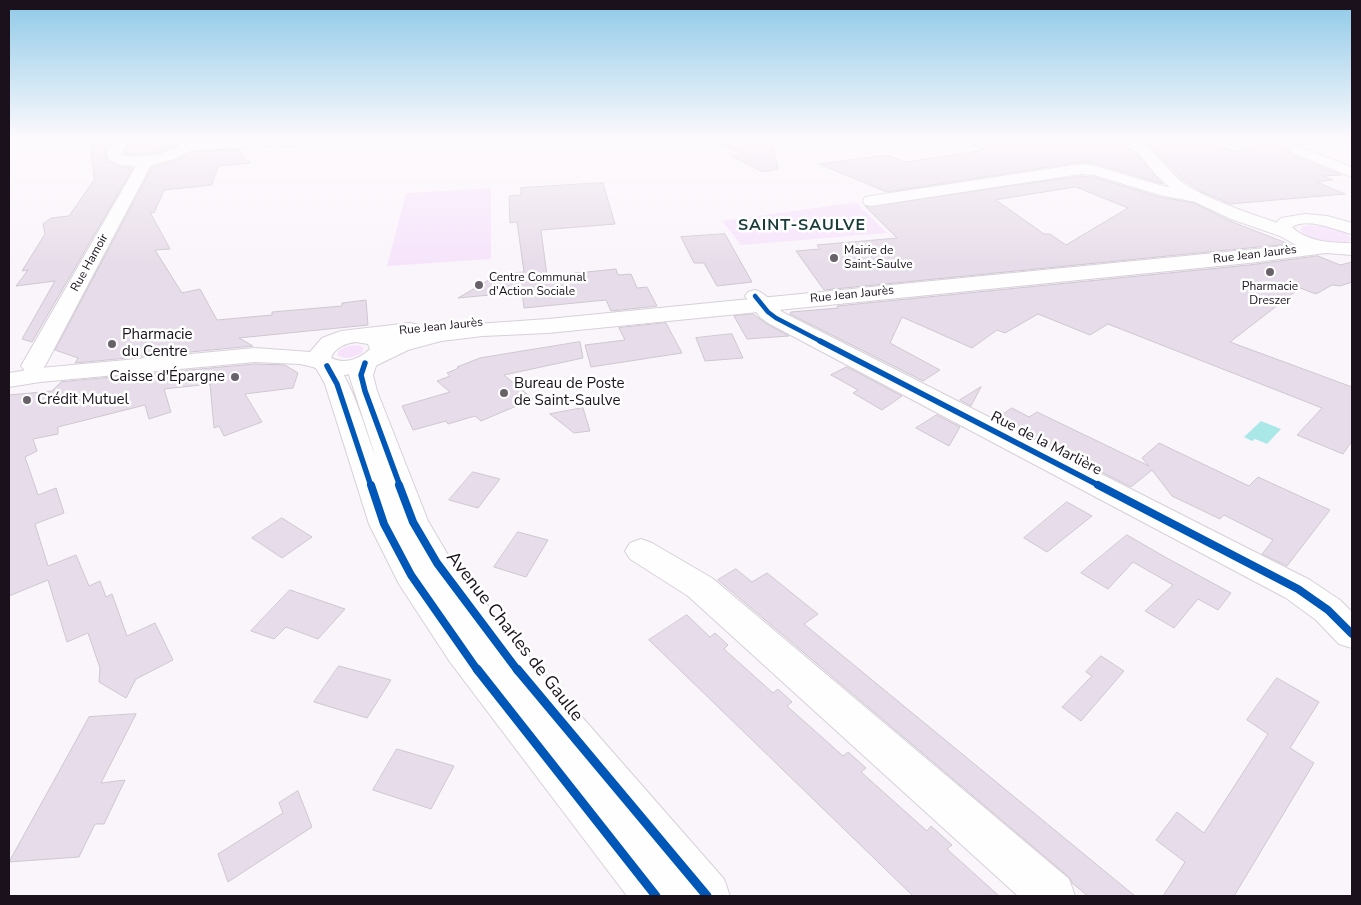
<!DOCTYPE html>
<html>
<head>
<meta charset="utf-8">
<style>
	body { margin:0 }
	#map { position:relative; width:1361px; height:905px; overflow:hidden; background:#faf5fb; font-family:"Nunito Sans",sans-serif }
	canvas { display:block }
	.frame { position:absolute; inset:0; border:10px solid #1a111c; pointer-events:none }
</style>
</head>
<body>
<div id="map">
<canvas width="1361" height="905"></canvas>
<div class="frame"></div>
</div>
<script>
const context = document.querySelector('canvas').getContext('2d');
context.lineJoin = 'round';
function fillPath(path, color) { context.fillStyle = color; context.fill(path, 'evenodd'); }
function trace(path, color, width, dash) { context.strokeStyle = color; context.lineWidth = width; context.lineCap = dash ? 'butt' : 'round'; context.setLineDash(dash || []); context.stroke(path); }
function label(font, color, halo, rows, align = 'center') {
  context.font = font + ' "Nunito Sans",sans-serif'; context.lineWidth = 5; context.setLineDash([]); context.textBaseline = 'middle'; context.strokeStyle = halo; context.fillStyle = color; for (const [text, x, y, turn = 0] of rows) {
    context.save(); context.translate(x, y); context.rotate((+turn || 0) * Math.PI / 180); context.textAlign = isNaN(turn) ? turn : align; if (halo) context.strokeText(text, 0, 0); context.fillText(text, 0, 0); context.restore();
  }
}
const green = new Path2D(`
	M491 188V259L387 266 406 193Z
	M856 202 887 233 741 245 722 221Z
	M1310 225C1322 226 1347 227 1351 240 1338 248 1310 241 1300 230L1303 226Z
	M358 345 364 348 362 353C353 358 346 360 337 355L339 350 348 346Z`);
const water = new Path2D(`
	M1261 421 1281 429 1267 444 1255 439 1252 441 1244 437Z`);
const building = new Path2D(`
	M90 139H113L105 152 107 161 121 167 133 168 32 342 22 339 55 281 16 286 28 270 22 271 45 234 43 224 51 218 69 216 94 180Z
	M131 139H184L174 147 157 153 133 155 124 154Z
	M709 139H772L778 169 763 172 731 156 742 154Z
	M961 139H1113L1137 154 1163 184 1097 164 1081 162 887 192 819 164 886 155 906 162 984 150Z
	M1137 139 1159 140 1177 146 1204 141 1237 152 1264 139 1289 150 1292 155 1341 175 1323 176 1333 180 1317 182 1345 194 1230 204 1202 192 1183 180 1151 147Z
	M238 150 250 163 218 166 212 185 164 190 154 213 150 212 170 249 155 250 182 293 200 289 217 320 272 315V312L342 306V303L366 300 368 325 239 338 253 346 75 363 78 358 55 350 152 167 175 161 192 152Z
	M1081 176 1094 177 1159 197 1194 203 1230 221 1289 244 824 290 796 251 820 249 817 245 897 238 866 207ZM1076 187 1128 208 1066 245 1050 234H1044L996 200Z
	M603 183 615 224 541 230 547 276 616 269 618 275 631 274 637 288 647 287 657 306 611 311 606 300 524 308 522 292 458 298 499 274 524 272 517 222 510 223 509 196 521 195V188Z
	M725 234 752 282 717 286 704 263H694L681 237Z
	M1318 256 1340 265 1352 262V282L1340 286 1332 285 1316 294 1300 288 1230 342 1352 387V441L1343 454 1297 435 1322 408 1108 324 1090 335 1038 314 1005 333 997 330 972 348 902 317 890 343 940 370 923 381 790 314 791 312 838 308 837 306 1249 265Z
	M753 314 767 324 789 336 747 339 734 316Z
	M666 323 682 353 591 367 585 345 625 340 619 328Z
	M732 334 743 358 705 361 696 338Z
	M580 342 583 358 504 375 533 399 481 421 475 416 448 424 446 421 413 430 402 406 450 392 437 381 450 376 447 373 459 368 457 367 480 358Z
	M255 364 285 365 298 373 293 388 245 394 262 422 224 436 219 426 214 428 210 384 164 389 171 412 149 419 145 405 58 427V434L33 439 37 451 25 457 38 495 56 488 64 513 35 524 48 566 76 555 89 586 100 581 106 597 112 594 127 636 155 623 173 660 136 679 126 698 99 682 100 668 88 633 67 642 48 580 9 596V395L52 391 61 382Z
	M847 367 902 396 882 410 853 393 858 390 831 375Z
	M981 387 971 406 960 400Z
	M583 408 590 431 574 433 550 414Z
	M1012 408 1029 417 1037 412 1149 466 1142 458 1159 443 1249 486 1258 477 1330 510 1287 566 1262 554 1273 540 1224 515 1220 519 1172 496 1152 470 1131 487 997 419Z
	M937 415 960 427 949 446 916 428Z
	M473 472 500 479 478 508 449 500Z
	M1067 502 1092 516 1047 552 1024 538Z
	M282 518 312 537 282 558 252 538Z
	M518 532 548 540 526 577 494 567Z
	M1127 535 1165 557 1231 593 1218 610 1198 599 1174 628 1145 611 1173 585 1133 562 1108 589 1081 573Z
	M736 569 752 582 767 573 818 614 804 624 1135 896H1088L1072 883 1070 878 718 580Z
	M290 590 345 609 318 639 286 627 274 639 251 631Z
	M687 615 710 637 715 633 728 645 724 649 773 693 778 689 792 702 787 706 843 756 848 752 866 768 861 772 927 831 931 826 952 845 947 849 999 896H913L649 640Z
	M1101 656 1124 671 1081 721 1062 707 1092 676 1086 672Z
	M339 666 391 680 367 718 314 702Z
	M1277 678 1319 702 1290 748 1314 763 1234 896H1163L1185 862 1156 840 1177 812 1204 833 1268 734 1247 720Z
	M136 714 101 783 125 780 104 824H95L79 857 9 862 89 717Z
	M397 749 454 766 431 809 373 790Z
	M298 791 312 827 228 882 218 854 283 813 279 803Z`);
const minor = new Path2D(`
	M115 139H129L121 155 133 157 157 155 175 149 187 139H201L199 141 360 139 353 143 192 150 175 159 151 165 45 366 41 371 33 373 25 371 21 366 136 166 122 165 109 160 107 153Z
	M1298 146 1352 167V177L1293 153 1291 150 1293 147Z
	M1081 164 1096 166 1163 186 1202 194 1204 197 1202 200 1196 202 1160 195 1094 175 1081 174 871 206 865 205 863 201 865 197 871 196Z
	M755 290C767 293 774 306 784 313L1310 580 1340 600 1352 612V648L1339 644 1316 620 1286 598 768 323 760 317 745 296 748 292Z
	M641 539 652 543 712 578 1069 879 1075 896H1018L688 596 630 559 625 551 630 543Z`);
const tertiary = new Path2D(`
	M1115 139C1121 139 1129 138 1134 140 1157 147 1168 175 1189 187 1221 205 1258 216 1292 228L1295 232 1292 236 1286 237 1280 236 1231 219 1176 193 1156 175 1138 153Z
	M365 356 373 358 377 363 373 375 377 391 428 521 448 555 518 644 724 879 730 896H627L450 662 399 584 369 524 325 384 315 366 319 361 327 359 335 361C355 389 363 424 375 455L349 375 357 358Z`);
const secondary = new Path2D(`
	M1305 214 1327 216 1352 223V234C1335 230 1308 217 1292 227 1307 242 1332 243 1352 243V255L1326 253 1249 263 548 333 483 336 441 341 408 350 365 371 345 375 330 374 313 367 300 364 255 362 40 382 9 387V373L40 368 255 348 310 352 322 338 341 331 410 323 418 325 421 330 420 332 462 325 548 319 1296 245 1280 236 1273 226 1281 218ZM356 342 368 344 370 349C360 359 344 365 331 358 334 348 346 343 356 342Z`);
const cyclewayFar3 = new Path2D(`
	M755 296 768 312 776 318 822 342`);
const cyclewayFar2 = new Path2D(`
	M820 341 1100 486
	M365 363 361 375 365 391 400 486
	M327 366 337 384 371 486`);
const cyclewayFar1 = new Path2D(`
	M371 485 384 524 411 575 478 671
	M399 485 413 522 437 563 518 671
	M1098 485 1298 589 1328 610 1352 634`);
const cycleway = new Path2D(`
	M477 669 656 896
	M517 669 707 896`);
const markers = [
	[834,258,5,"#68616a"],
	[1270,272,5,"#68616a"],
	[479,285,5,"#68616a"],
	[112,344,5,"#68616a"],
	[235,377,5,"#68616a"],
	[504,393,5,"#68616a"],
	[27,400,5,"#68616a"]
];
const farPoinames = [
	["Mairie de",844,251],
	["Saint-Saulve",844,265],
	["Centre Communal",489,278],
	["d'Action Sociale",489,292],
	["Pharmacie",1270,287,"center"],
	["Dreszer",1270,301,"center"]
];
const farStreetnames = [
	["Rue Jean Jaurès",1255,255,-7],
	["Rue Hamoir",90,263,-61],
	["Rue Jean Jaurès",852,295,-6],
	["Rue Jean Jaurès",441,327,-6]
];
const poiNames = [
	["Pharmacie",122,335],
	["du Centre",122,352],
	["Caisse d'Épargne",225,377,"right"],
	["Bureau de Poste",514,384],
	["de Saint-Saulve",514,401],
	["Crédit Mutuel",37,400]
];
const streetNames = [
	["Rue de la Marlière",1046,444,27]
];
const farDistrictnames = [
	["SAINT-SAULVE",802,226]
];
const nearStreetnames = [
	["Avenue Charles de Gaulle",514,637,52]
];
fillPath(green, '#f6e3fb');
fillPath(water, '#a9e8e7');
fillPath(building, '#e7dce9');
trace(building, '#cec7d0', 1);
trace(minor, '#d7d0d9', 2);
trace(tertiary, '#d7d0d9', 2);
trace(secondary, '#d7d0d9', 2);
fillPath(minor, '#fefefe');
fillPath(tertiary, '#fefefe');
fillPath(secondary, '#fefefe');
trace(cyclewayFar3, '#0057b8', 4.5);
trace(cyclewayFar2, '#0057b8', 5.5);
trace(cyclewayFar1, '#0057b8', 8);
trace(cycleway, '#0057b8', 9);
const sky = context.createLinearGradient(0, 0, 0, 266);
sky.addColorStop(0, '#8fc9e8');
sky.addColorStop(0.52, '#fdfafd');
sky.addColorStop(1, '#fdfafd00');
context.fillStyle = sky;
context.fillRect(0, 0, 1361, 266);
for (const [x, y, r, color] of markers) { const dot = new Path2D(); dot.arc(x, y, r, 0, 2 * Math.PI); context.fillStyle = color; context.fill(dot); trace(dot, '#fff', 2); }
label('12px', '#1a111c', '#fff', farPoinames, 'left');
label('12px', '#1a111c', '#fff', farStreetnames);
label('15px', '#1a111c', '#fff', poiNames, 'left');
label('15px', '#1a111c', '#fff', streetNames);
context.letterSpacing = '1px';
label('bold 16px', '#193b39', '#fff', farDistrictnames);
context.letterSpacing = '0px';
label('18px', '#1a111c', '#fff', nearStreetnames);
</script>
</body>
</html>
